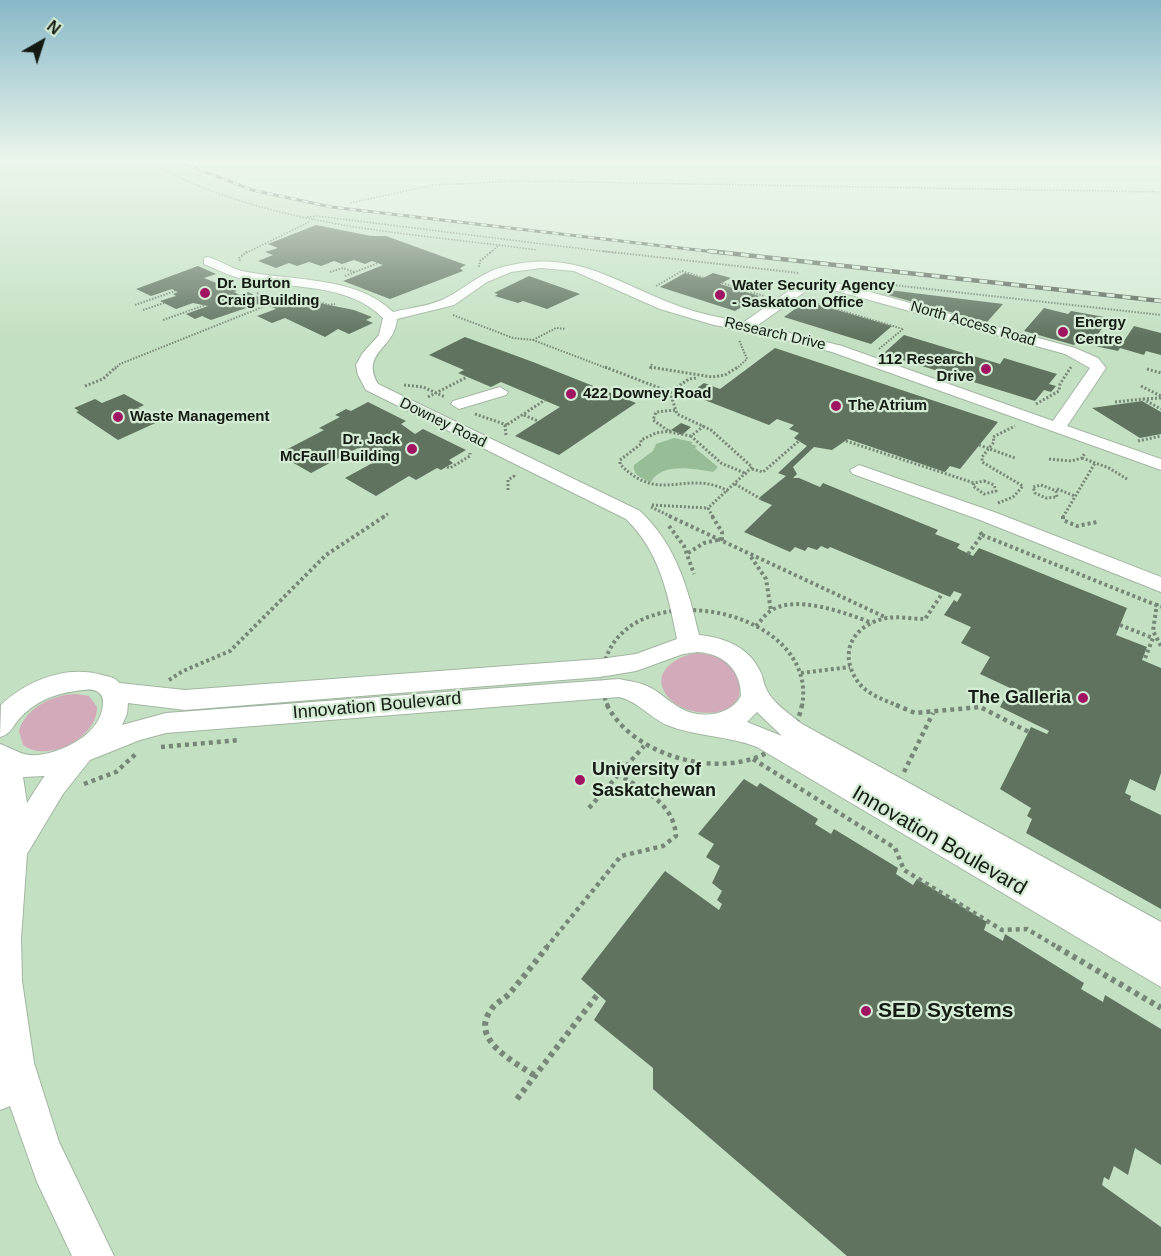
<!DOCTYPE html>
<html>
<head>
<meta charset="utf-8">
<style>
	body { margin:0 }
	#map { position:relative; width:1161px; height:1256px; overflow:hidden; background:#d4ebd4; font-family:Arial,sans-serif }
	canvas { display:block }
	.north { position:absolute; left:12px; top:12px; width:60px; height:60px; -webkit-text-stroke:4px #d4ebd4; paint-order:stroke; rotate:39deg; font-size:16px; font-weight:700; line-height:24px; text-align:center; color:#131b13 }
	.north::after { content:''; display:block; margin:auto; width:21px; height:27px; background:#131b13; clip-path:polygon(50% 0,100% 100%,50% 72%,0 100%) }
</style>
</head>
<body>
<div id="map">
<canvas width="1161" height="1256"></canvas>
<div class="north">N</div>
</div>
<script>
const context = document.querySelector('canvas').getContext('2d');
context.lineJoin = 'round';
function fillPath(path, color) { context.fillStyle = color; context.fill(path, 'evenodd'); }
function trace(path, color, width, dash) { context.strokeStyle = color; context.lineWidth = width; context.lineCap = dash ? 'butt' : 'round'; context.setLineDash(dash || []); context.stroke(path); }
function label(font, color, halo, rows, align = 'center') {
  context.font = font + ' Arial,sans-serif'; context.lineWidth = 4.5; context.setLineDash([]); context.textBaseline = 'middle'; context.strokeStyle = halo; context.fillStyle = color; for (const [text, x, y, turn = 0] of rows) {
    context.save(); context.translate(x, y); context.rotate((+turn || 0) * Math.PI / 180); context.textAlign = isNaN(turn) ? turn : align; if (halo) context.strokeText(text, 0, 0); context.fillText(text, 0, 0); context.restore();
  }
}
const built = new Path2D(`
	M0 161H172L204 176 246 190 330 209 1161 304V1256H0Z`);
const green = new Path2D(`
	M697 653C712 655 728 658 735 673 758 716 693 724 669 698 648 674 675 656 697 653Z
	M77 694 89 696 97 707C98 737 48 764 23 745L19 731C26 707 54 694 77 694Z`);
const water = new Path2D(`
	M674 438 693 442 691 444 697 446 695 448 718 467 713 472C694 469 662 462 651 482 643 479 632 475 634 465L653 451 656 444Z`);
const building = new Path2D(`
	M316 225 371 236H386L466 265 460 268 463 271 390 299 343 281 383 265 372 261 365 264 354 260 342 264 334 261 321 266 309 262 297 266 289 263 276 268 258 261 273 255 265 252 278 248 268 244Z
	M198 266 216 274 204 278 237 291 234 292 240 295 248 292 267 301 211 320 202 316 195 319 186 314 208 306 193 303 176 309 160 301 176 296 173 294 178 292 175 291 172 289 151 296 136 289Z
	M685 273 703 278 713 273 731 278 720 284 759 296 735 311 660 287Z
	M529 276 580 294 547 309 523 301 518 303 495 296 498 294 494 293Z
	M889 290 1003 304 987 322 884 294Z
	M289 297 354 310 372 317 366 320 373 323 349 334 338 329 325 337 285 318 272 323 257 316 276 309 269 306Z
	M806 301 892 326 871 344 784 317Z
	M1044 308 1068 314 1071 311 1110 318 1098 334 1124 341 1134 326 1161 333V355L1146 351 1144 355 1120 348 1118 351 1077 342 1074 345 1024 331Z
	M904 335 1000 364 1004 358 1057 374 1049 384 1056 386 1051 392 1044 390 1035 401 883 354Z
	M465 337 533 362 636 403 559 455 515 436 560 407 501 382 491 387 458 373 464 370 429 355Z
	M775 348 998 422 960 469 950 466 945 472 848 439 832 450 814 447 793 467 797 474 793 478H799L820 487 823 483 938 530 935 534 960 544 957 548 973 556 979 548 1127 608 1116 635 1147 647 1142 660 1161 668V773L1155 791 1130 779 1125 793 1131 796 1130 800 1161 815V909L1026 833 1032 819 1027 816 1031 808 1000 789 1031 727 1047 734 1049 731 1000 707 1010 688 980 674 990 657 961 643 971 627 944 615 954 600 957 602 962 594 954 591 950 597 830 547 828 549 821 546 817 550 808 547 805 551 795 547 790 552 744 532 772 505 760 500V497L786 476 778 473 807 446 794 438 799 433 789 429 794 425 777 419 769 425 689 394 704 383 720 389Z
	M124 394 144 405 138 408 160 421 118 440 76 412 79 411 74 408 95 399 102 403Z
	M1142 401 1161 412V434L1140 438 1092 408Z
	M368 402 406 421 401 424 415 434 423 429 466 450 449 460 453 463 441 470 437 468 416 480 409 476 376 496 345 478 378 460 358 448 311 473 278 454 324 430 319 428 340 417 335 415 346 409 351 411Z
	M681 423 691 427 682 435 671 430Z
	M744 779 757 787 760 783 818 819 815 824 831 834 834 829 898 868 896 874 913 885 917 879 987 922 984 930 1003 941 1005 934 1084 983 1081 989 1103 1002 1105 995 1161 1029V1165L1135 1148 1128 1175 1114 1166 1109 1180 1104 1177 1102 1185 1161 1227V1256H847L653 1089V1068L594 1020 606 1001 581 979 665 871 719 910 722 904 717 900 722 891 712 883 720 866 706 857 714 844 698 834Z`);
const pathFar5 = new Path2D(`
	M148 161C265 228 406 232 537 250
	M350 203 433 185 520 181 1161 192
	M307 217 317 216 616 253
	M246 253 311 221
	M490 253 499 245`);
const pathFar4 = new Path2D(`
	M603 251 799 273
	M240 261 239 258 248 251
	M479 267 480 261 492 251
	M330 272 343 268 354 272
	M345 276 378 263
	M722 283 764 296
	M884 284 1161 315
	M656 286 682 271 704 278
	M257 293 275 301
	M311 299 328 305 335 304
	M812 302 903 329
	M135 305 175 291
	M143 310 164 303
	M453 315 513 338 533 340 609 369
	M163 320 205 305
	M533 340 556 328 566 329
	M879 349 903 329
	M652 364 650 368 652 369
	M115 369 120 364 290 296
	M736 369 747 359 739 340`);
const pathFar3 = new Path2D(`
	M605 367 670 392
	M650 367 712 377 725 375 738 367
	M1147 369 1161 373
	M404 385 423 387 445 397
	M85 386 103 379 116 367
	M1141 386 1161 396
	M670 392 677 414 711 430 752 467 708 508 713 517
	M670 392 689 379 697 378
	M428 397 467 377
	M1143 399 1161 398
	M1115 402 1143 399 1161 409
	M1036 404 1059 391 1060 384 1071 367
	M675 410 656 412 653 420 670 432 691 436
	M475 414 507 425
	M524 415 538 421
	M704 426 691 436 721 463 747 474
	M671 431 656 433 641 440V444L620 460V464C660 506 685 468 728 491
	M506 435 505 426 545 400
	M846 441 974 483
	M1138 441 1161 436
	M979 445 1015 458
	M1082 458 1109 468 1127 479
	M1049 459 1071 461 1082 458 1085 453
	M447 467 450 468 470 456V453
	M752 469 763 472 800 440
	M984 481 994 485 996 491 984 494 973 486 974 483Z
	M735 484 761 499
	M1041 485 1056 491 1057 497 1046 498 1035 493 1033 487Z
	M1057 489 1075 496
	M508 490V480L514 476 512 475
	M998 503 1013 497 1023 486 982 462V457L994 442 993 437 1015 426
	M652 505 708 508
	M651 507 672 517
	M383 517 389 513
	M1063 517 1095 463`);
const pathFar2 = new Path2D(`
	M669 516 887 618
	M1063 516V520L1077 526 1097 522
	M669 526 684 546 694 574
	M982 535 1161 607
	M688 553 704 543 722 539V532L712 516
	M968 554 982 535 980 532
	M751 557 766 579 771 611
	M1157 603 1153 631 1161 646
	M1120 625 1153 638 1144 661
	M756 626C760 622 764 616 769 612 793 593 846 613 872 623
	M801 673 850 667
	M169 680 183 671 230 651 326 555 385 516
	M608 706C600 690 600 674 606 658 636 572 820 610 802 706
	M899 706C884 700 865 694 856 679 838 650 855 624 887 618 899 616 913 619 925 619L942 594`);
const pathFar1 = new Path2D(`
	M607 705C642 774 785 792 802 705
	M896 705 915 713 980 707 1029 732
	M161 747 240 740
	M753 759 895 848 904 870 1002 930 1027 929 1059 948
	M904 772 933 713
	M84 784 116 772 138 752
	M589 808 644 746
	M546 948 621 856 663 846 676 836C674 803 643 790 618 774`);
const path = new Path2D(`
	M1057 947 1161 1008
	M534 1075C514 1062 469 1039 491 1010 495 1003 503 1000 509 994 522 979 535 962 547 947
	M517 1099 598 994`);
const minor = new Path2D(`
	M208 257C222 261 233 270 247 272 294 281 356 276 393 312 409 308 431 306 446 298 467 287 483 271 507 266 572 250 611 279 668 302 692 312 719 318 744 322L797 285 826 280 1075 348 1098 358 1106 368 1067 426 1161 459V470L832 352 764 334 714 325 660 309 574 271 541 268 511 272 487 282 454 305 397 319C395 349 360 352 378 384L640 511C676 545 688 588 699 635 723 637 749 647 760 671 763 676 763 683 766 688 772 703 790 714 802 724L1161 922V987L757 747C726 735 696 737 667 725 649 717 639 702 619 697L166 733 140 740 90 760 63 794 27 854 21 939 22 981 34 1063 59 1142 114 1256H72L37 1182 10 1106 0 1110V744C14 749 23 757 39 755 65 751 101 734 103 704 103 700 103 695 98 692 92 688 83 690 76 691 53 694 34 702 19 719 12 727 11 734 0 737L1 705C27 680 67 665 102 675 109 677 115 677 119 683L185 690 600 659 636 654 677 639C668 594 660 552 626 519L366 390 358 375 356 365 362 354 379 335 383 318C348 282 288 289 243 279 229 276 217 269 204 264V258ZM826 288 1065 354 1090 368 1053 421 842 346 758 325 806 291ZM698 652C724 654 741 670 741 696 730 716 701 719 682 709 670 703 659 691 647 686 638 682 628 681 619 679L166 713 122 725 127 714 128 703 185 710 600 677 636 671 683 654ZM757 712 782 736 747 722ZM45 776 43 778 27 803 23 777Z
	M500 387 508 392 506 395 459 409 451 404 453 401Z
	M859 465 994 512 1161 577V592L980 520 853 474 850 470Z`);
const railFar1 = new Path2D(`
	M177 161 252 190 331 207 723 253`);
const rail = new Path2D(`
	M709 251 1161 301`);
const markers = [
	[205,293,6,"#a01561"],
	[720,295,6,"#a01561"],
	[1063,332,6,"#a01561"],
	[986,369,6,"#a01561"],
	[571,394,6,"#a01561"],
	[836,406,6,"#a01561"],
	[118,417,6,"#a01561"],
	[412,449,6,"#a01561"],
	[1083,698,6,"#a01561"],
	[580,780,6,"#a01561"],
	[866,1011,6,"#a01561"]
];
const farPoinames = [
	["Dr. Burton",217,284],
	["Craig Building",217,301],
	["Water Security Agency",732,286],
	["- Saskatoon Office",732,303],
	["Energy",1075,323],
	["Centre",1075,340],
	["112 Research",974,360,"right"],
	["Drive",974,377,"right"],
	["422 Downey Road",583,394],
	["The Atrium",848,406],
	["Waste Management",130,417],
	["Dr. Jack",400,440,"right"],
	["McFaull Building",400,457,"right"]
];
const farStreetnames = [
	["North Access Road",973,324,16],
	["Research Drive",775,334,13],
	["Downey Road",443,423,26]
];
const poiNames = [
	["The Galleria",1071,698],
	["University of",592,770,"left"],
	["Saskatchewan",592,791,"left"]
];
const streetNames = [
	["Innovation Boulevard",377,706,-5]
];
const nearStreetnames = [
	["Innovation Boulevard",939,841,30]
];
const nearPoinames = [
	["SED Systems",878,1011]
];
fillPath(built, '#c4e0c3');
fillPath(green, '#d2aab9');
fillPath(water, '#96bd96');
fillPath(building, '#5f735f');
trace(minor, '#a1b6a0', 2);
trace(pathFar5, '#778777', 1.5, [1.5, 1.5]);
trace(pathFar4, '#778777', 2, [1.5, 1.5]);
trace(pathFar3, '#778777', 3, [2, 2]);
trace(pathFar2, '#778777', 4, [3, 3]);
trace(pathFar1, '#778777', 4.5, [4, 4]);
trace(path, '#778777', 6, [4.5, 4.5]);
fillPath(minor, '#fff');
trace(railFar1, '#5a685a', 3);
trace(rail, '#5a685a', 4.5);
trace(railFar1, '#d4ebd4', 2, [6]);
trace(rail, '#d4ebd4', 3, [8]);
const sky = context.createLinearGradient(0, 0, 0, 337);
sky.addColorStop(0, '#87b8c7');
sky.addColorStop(0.48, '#ecf6ec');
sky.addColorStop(1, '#ecf6ec00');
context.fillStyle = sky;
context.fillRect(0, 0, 1161, 337);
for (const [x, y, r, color] of markers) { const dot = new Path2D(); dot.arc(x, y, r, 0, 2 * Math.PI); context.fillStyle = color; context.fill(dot); trace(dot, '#d4ebd4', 2); }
label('bold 15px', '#131b13', '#d4ebd4', farPoinames, 'left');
label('15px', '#131b13', '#d4ebd4', farStreetnames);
label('bold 18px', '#131b13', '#d4ebd4', poiNames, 'right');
label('18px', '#131b13', '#d4ebd4', streetNames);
label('21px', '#131b13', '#d4ebd4', nearStreetnames);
label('bold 21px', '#131b13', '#d4ebd4', nearPoinames, 'left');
</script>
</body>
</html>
